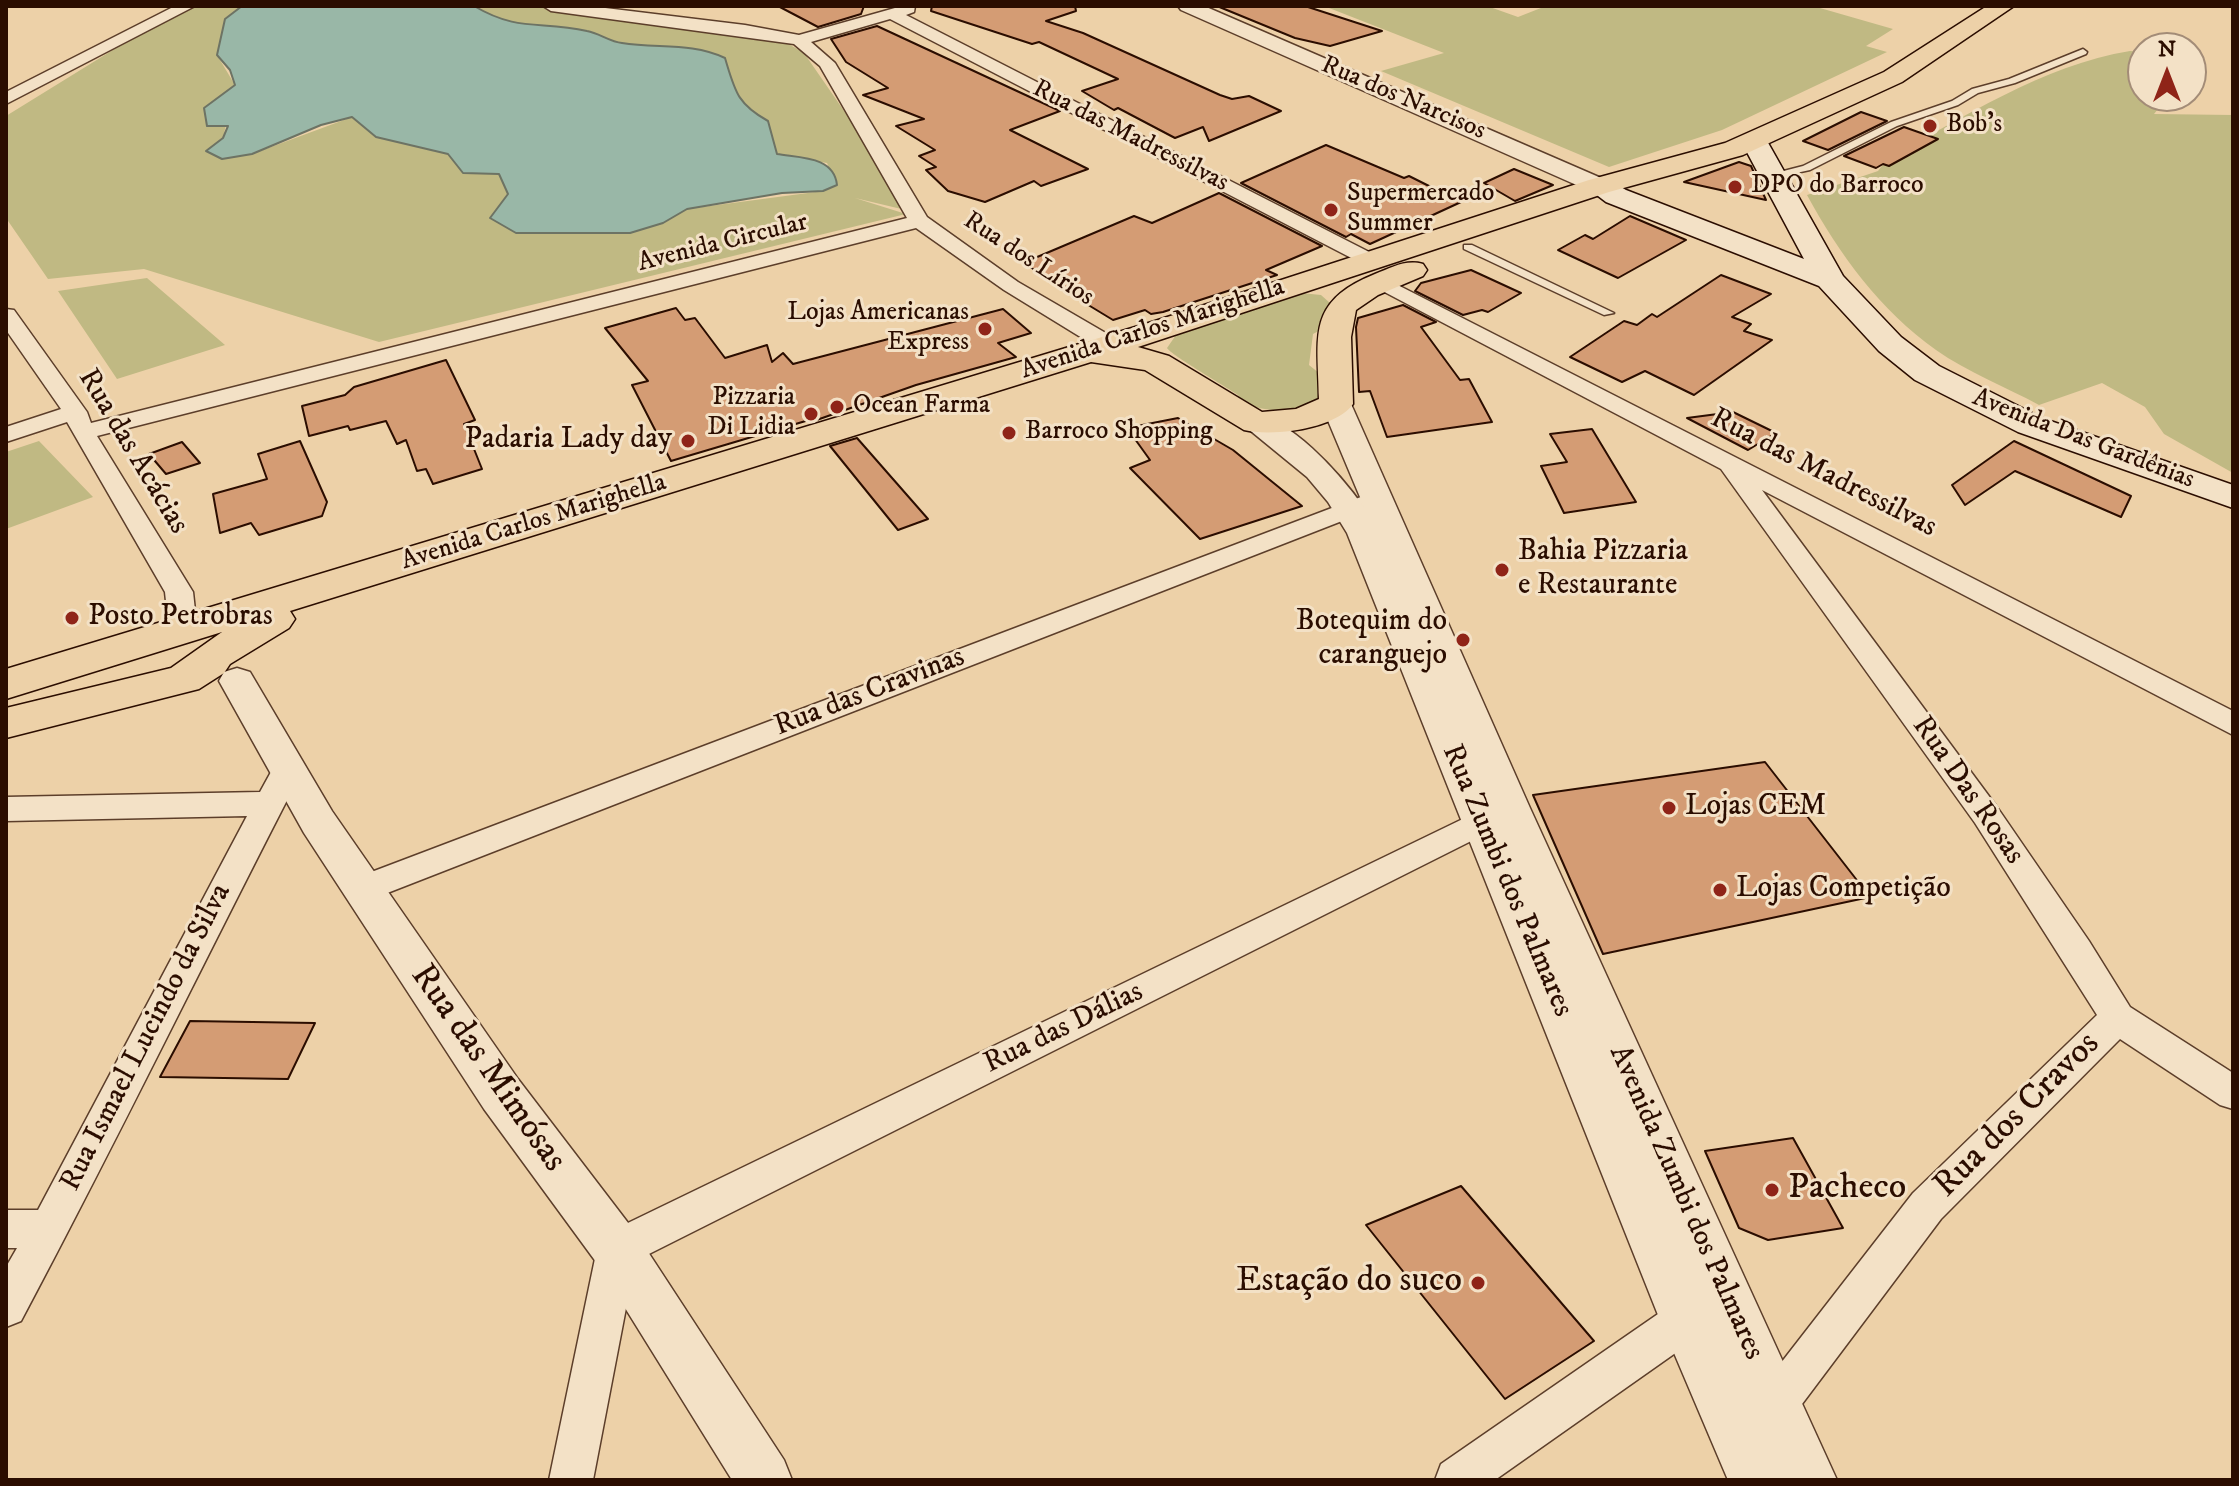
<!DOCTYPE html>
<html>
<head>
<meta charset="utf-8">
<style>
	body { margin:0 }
	#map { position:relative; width:2239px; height:1486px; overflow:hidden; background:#edd1a8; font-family:"IM FELL DW Pica",serif }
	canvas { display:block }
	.frame { position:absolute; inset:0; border:8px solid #2b0d00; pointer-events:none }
	.north { position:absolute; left:2127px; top:32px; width:80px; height:80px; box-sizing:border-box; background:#f3e1c6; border:2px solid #a38c77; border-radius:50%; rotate:0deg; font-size:22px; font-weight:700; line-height:32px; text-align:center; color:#2b0d00 }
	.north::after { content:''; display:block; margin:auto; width:28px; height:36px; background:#8f2418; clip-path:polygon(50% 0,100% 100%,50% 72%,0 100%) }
</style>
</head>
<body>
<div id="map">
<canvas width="2239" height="1486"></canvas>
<div class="frame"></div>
<div class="north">N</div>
</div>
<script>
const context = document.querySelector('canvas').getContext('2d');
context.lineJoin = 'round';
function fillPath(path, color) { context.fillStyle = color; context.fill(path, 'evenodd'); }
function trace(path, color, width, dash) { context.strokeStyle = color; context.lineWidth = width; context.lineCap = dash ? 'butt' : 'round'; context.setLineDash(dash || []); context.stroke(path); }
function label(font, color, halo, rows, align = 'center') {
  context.font = font + ' "IM FELL DW Pica",serif'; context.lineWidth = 6; context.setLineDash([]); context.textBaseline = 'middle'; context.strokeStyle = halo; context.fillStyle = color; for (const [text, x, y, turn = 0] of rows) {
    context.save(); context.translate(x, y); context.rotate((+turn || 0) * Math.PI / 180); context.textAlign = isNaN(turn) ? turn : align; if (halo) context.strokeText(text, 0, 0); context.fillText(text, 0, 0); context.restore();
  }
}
const green = new Path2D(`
	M193 6H242L225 19 217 55 235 85 223 138 222 159 252 154 352 117 376 137 448 154 464 173 499 174 508 194 490 218 516 233H630L687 209 823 191 837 185 827 163 777 154 768 122C737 104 734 91 724 58 691 42 657 49 622 43 610 41 599 33 587 31 541 20 520 33 474 6H550L773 35 804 53 914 212 855 198 906 214 379 342 144 269 48 279 6 218V116L176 11Z
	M1324 6H1487L1518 17 1546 6H1813L1893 29 1866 46 1887 52 1722 130 1609 167 1381 71 1444 53Z
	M2130 51 2143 52V96H2177L2162 104 2154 114 2233 115V473L2164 434 2145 407 2102 383 2039 405C2006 387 1967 372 1936 350 1880 310 1839 254 1807 195L1878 171 1887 159C1963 118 2043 65 2130 51Z
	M147 278 225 345 117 379 58 291Z
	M1301 293 1321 295 1330 303 1326 327 1313 334 1309 365 1324 377 1322 394C1302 416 1267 412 1241 403L1238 395C1225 386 1171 355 1167 348L1176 335Z
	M39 441 93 497 6 529V452Z`);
const water = new Path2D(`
	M242 6H474C520 33 541 20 587 31 599 33 610 42 622 43 657 49 691 42 725 58 735 91 737 104 768 121L777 154C800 158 834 156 837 185L823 191 782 193 687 209 663 223 630 233H516L490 218 508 194 499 174 463 173 448 154 376 137 352 117 321 125 252 154 222 159 206 151 223 138 228 126H207L204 108 235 85 230 70 217 55 225 19Z`);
const building = new Path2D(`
	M778 6H864L861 14 818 27Z
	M932 6H1075L1076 11 1046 21 1083 33 1220 95 1232 99 1249 96 1281 111 1209 141 1203 127 1175 138 1118 108 1114 110 1082 91 1118 79 1039 42 1032 44 931 11Z
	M1217 6H1305L1382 31 1330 46 1295 38Z
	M877 26 1060 111 1010 130 1088 169 1041 186 1034 181 985 202 948 191 926 170 936 167 919 156 935 150 896 126 924 119 863 95 888 88 846 62 831 39Z
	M1861 112 1887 121 1828 150 1803 141Z
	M1904 127 1938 139 1889 166 1883 164 1876 168 1844 156Z
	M1326 145 1404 178 1409 176 1461 202 1370 244 1351 234 1346 237 1241 183Z
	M1739 162 1751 166 1766 200 1684 182Z
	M1514 169 1553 185 1515 201 1484 183Z
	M1219 193 1322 246 1266 270 1277 275 1163 312 1151 314 1145 310 1113 320 1085 303 1088 301 1023 263 1134 216 1152 223Z
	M1630 216 1686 240 1618 278 1558 250 1585 235 1593 239Z
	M1471 270 1521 293 1488 312 1482 310 1463 315 1415 291 1421 283Z
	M1721 275 1771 294 1732 317 1751 324 1744 331 1772 340 1694 395 1645 371 1622 382 1570 357 1624 321 1637 325 1652 314 1657 317Z
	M1403 305 1436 322 1421 327 1460 380 1469 379 1492 422 1387 437 1370 391 1359 392 1356 327 1358 318Z
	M676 308 685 320 695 318 725 358 767 345 772 362 783 353 793 364 1003 309 1031 333 998 343 1016 357 916 385 811 422 809 420 671 461 632 385 648 381 605 328Z
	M446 360 475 420 464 424 482 469 433 484 426 469 417 471 406 440 397 444 386 421 350 430 348 426 309 436 302 406 345 395 354 387Z
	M1733 412 1776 433 1748 450 1687 418Z
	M1178 418 1233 450 1302 506 1200 539 1130 468 1150 460 1127 428Z
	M1592 429 1636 502 1564 513 1541 466 1567 462 1550 434Z
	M857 438 928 519 898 530 830 446Z
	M300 441 327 502 322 516 259 535 251 523 220 533 213 494 267 479 258 454Z
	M2014 441 2131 496 2121 517 2015 471 1965 505 1952 485Z
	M182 442 200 463 166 474 149 454Z
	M1765 762 1870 897 1603 954 1533 795Z
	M190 1021 315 1023 288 1079 160 1077Z
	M1793 1138 1843 1228 1768 1240 1739 1228 1705 1151Z
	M1461 1186 1594 1341 1505 1399 1366 1225Z`);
const service = new Path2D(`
	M2083 49 2087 52 2086 54 2015 83 1978 93 1958 105 1897 126 1810 170 1773 178 1768 175 1803 166 1891 122 1952 101 1972 89 2009 79Z
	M1464 245H1472L1614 313 1604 315 1464 249Z`);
const minor = new Path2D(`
	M175 6H195L6 104V92Z
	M543 6H589L745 25 799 35 902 6H915L914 12 906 15 1375 255 1378 259 1375 263H1361L890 19 811 42 835 63 927 217 1018 282 1116 339 1119 344 1116 349H1100L1004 290 916 228 97 436 193 592 197 629 193 636 183 638 173 636 169 629 165 592 67 422 6 442V427L61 409 6 330V309L14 310 87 412 91 423 907 218 820 66 794 44 551 11Z
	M1382 277 2233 711V735L1762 490 1997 807 2089 941 2130 1007 2233 1073V1109L2220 1105 2120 1039 1941 1219 1790 1420 1775 1427 1760 1420 1753 1405 1760 1390 1913 1193 2097 1015 1975 823 1721 469 1375 287 1372 283 1375 279Z
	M1374 492 1383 495 1387 500 1383 505 377 897 365 901 353 897 349 888 353 879Z
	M288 758 299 761 303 769C208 953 118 1139 21 1321L6 1327V1267L17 1248H6V1210H38L247 816 6 821V797L260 792 277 761Z
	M1502 800 1513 804 1518 812 1513 820 635 1261 593 1480H549L597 1249 603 1235Z
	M1686 1299 1701 1305 1707 1320 1701 1335 1495 1480H1435L1441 1464 1671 1305Z`);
const tertiary = new Path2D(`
	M1178 6H1204L1608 181 1611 186 1608 191H1590L1181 10Z
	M1336 395 1346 398 1351 404 1530 808 1837 1480H1728L1660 1320 1347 533 1328 502 1307 477 1241 423 1245 417C1284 407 1345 480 1365 509L1321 404 1326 398Z
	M237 668 250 672 332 811 518 1079 635 1232 784 1460 792 1480H732L599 1266 484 1109 304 833 219 681 224 672Z`);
const secondary = new Path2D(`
	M1754 133 1763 135 1767 141 1843 276 1901 337 1939 366 2042 418 2233 485V508L2018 432 1915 380 1879 351 1819 286 1606 202 1585 186 1589 180C1604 176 1613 183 1626 190L1804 259 1741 141 1745 135Z`);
const primary = new Path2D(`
	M1987 6H2014L1902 82 1743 155 1609 192 1138 347 1169 356 1262 412 1296 409 1319 399C1318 335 1306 302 1375 274 1391 268 1405 259 1423 264L1427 270 1423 276 1378 295 1356 310 1351 337 1353 404C1336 429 1272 437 1244 430L1145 370 1091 362 290 611 295 619 289 628 230 664 224 673 199 689 6 738V708L171 668 222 632 6 699V669L1155 321 1589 180 1725 143 1884 72Z`);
const markers = [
	[1930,126,8,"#8f2418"],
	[1735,187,8,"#8f2418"],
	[1331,210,8,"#8f2418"],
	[985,329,8,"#8f2418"],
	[837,407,8,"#8f2418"],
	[811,414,8,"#8f2418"],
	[1009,433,8,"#8f2418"],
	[688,441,8,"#8f2418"],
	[1502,570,8,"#8f2418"],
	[72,618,8,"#8f2418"],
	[1463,640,8,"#8f2418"],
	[1669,808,8,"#8f2418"],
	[1720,890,8,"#8f2418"],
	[1772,1190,8,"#8f2418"],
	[1478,1283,8,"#8f2418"]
];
const farStreetnames = [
	["Rua dos Narcisos",1403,99,23],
	["Rua das Madressilvas",1130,137,27],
	["Avenida Circular",723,244,-14],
	["Rua dos Lírios",1028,260,33],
	["Avenida Carlos Marighella",1153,330,-18],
	["Avenida Das Gardênias",2083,440,21],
	["Avenida Carlos Marighella",534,523,-17]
];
const farPoinames = [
	["Bob's",1946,126],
	["DPO do Barroco",1751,187],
	["Supermercado",1347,195],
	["Summer",1347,225],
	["Lojas Americanas",969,314,"right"],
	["Express",969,344,"right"],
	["Pizzaria",795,399,"right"],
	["Di Lidia",795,429,"right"],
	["Ocean Farma",853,407],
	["Barroco Shopping",1025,433]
];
const poiNames = [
	["Padaria Lady day",672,441,"right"],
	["Bahia Pizzaria",1518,553],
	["e Restaurante",1518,587],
	["Posto Petrobras",88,618],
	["Botequim do",1447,623,"right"],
	["caranguejo",1447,657,"right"],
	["Lojas CEM",1685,808],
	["Lojas Competição",1736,890]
];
const streetNames = [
	["Rua das Acácias",132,452,59],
	["Rua das Madressilvas",1823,474,27],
	["Rua das Cravinas",870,693,-21],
	["Rua Das Rosas",1967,791,55],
	["Rua Zumbi dos Palmares",1506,881,67],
	["Rua das Dálias",1064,1029,-26],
	["Rua Ismael Lucindo da Silva",147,1038,-63],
	["Avenida Zumbi dos Palmares",1685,1203,66]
];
const nearStreetnames = [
	["Rua das Mimósas",487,1069,55],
	["Rua dos Cravos",2018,1116,-45]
];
const nearPoinames = [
	["Pacheco",1788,1190],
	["Estação do suco",1462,1283,"right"]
];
fillPath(green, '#c0b983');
fillPath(water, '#99b7a7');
trace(water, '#6d7364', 2);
fillPath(building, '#d49c74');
trace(building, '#2b0d00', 2);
trace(service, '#5c3e2a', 3);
trace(minor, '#5c3e2a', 3);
trace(tertiary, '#5c3e2a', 3);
trace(secondary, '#2b0d00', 3);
trace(primary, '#2b0d00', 3);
fillPath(service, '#f3e1c6');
fillPath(minor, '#f3e1c6');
fillPath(tertiary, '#f3e1c6');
fillPath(secondary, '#f3e1c6');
fillPath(primary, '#edd1a8');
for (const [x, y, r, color] of markers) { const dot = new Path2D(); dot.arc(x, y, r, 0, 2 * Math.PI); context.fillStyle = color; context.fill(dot); trace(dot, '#f3e1c6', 3); }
label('26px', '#2b0d00', '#f3e1c6', farStreetnames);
label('26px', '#2b0d00', '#f3e1c6', farPoinames, 'left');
label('30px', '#2b0d00', '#f3e1c6', poiNames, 'left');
label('30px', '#2b0d00', '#f3e1c6', streetNames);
label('36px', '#2b0d00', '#f3e1c6', nearStreetnames);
label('36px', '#2b0d00', '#f3e1c6', nearPoinames, 'left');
</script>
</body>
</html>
